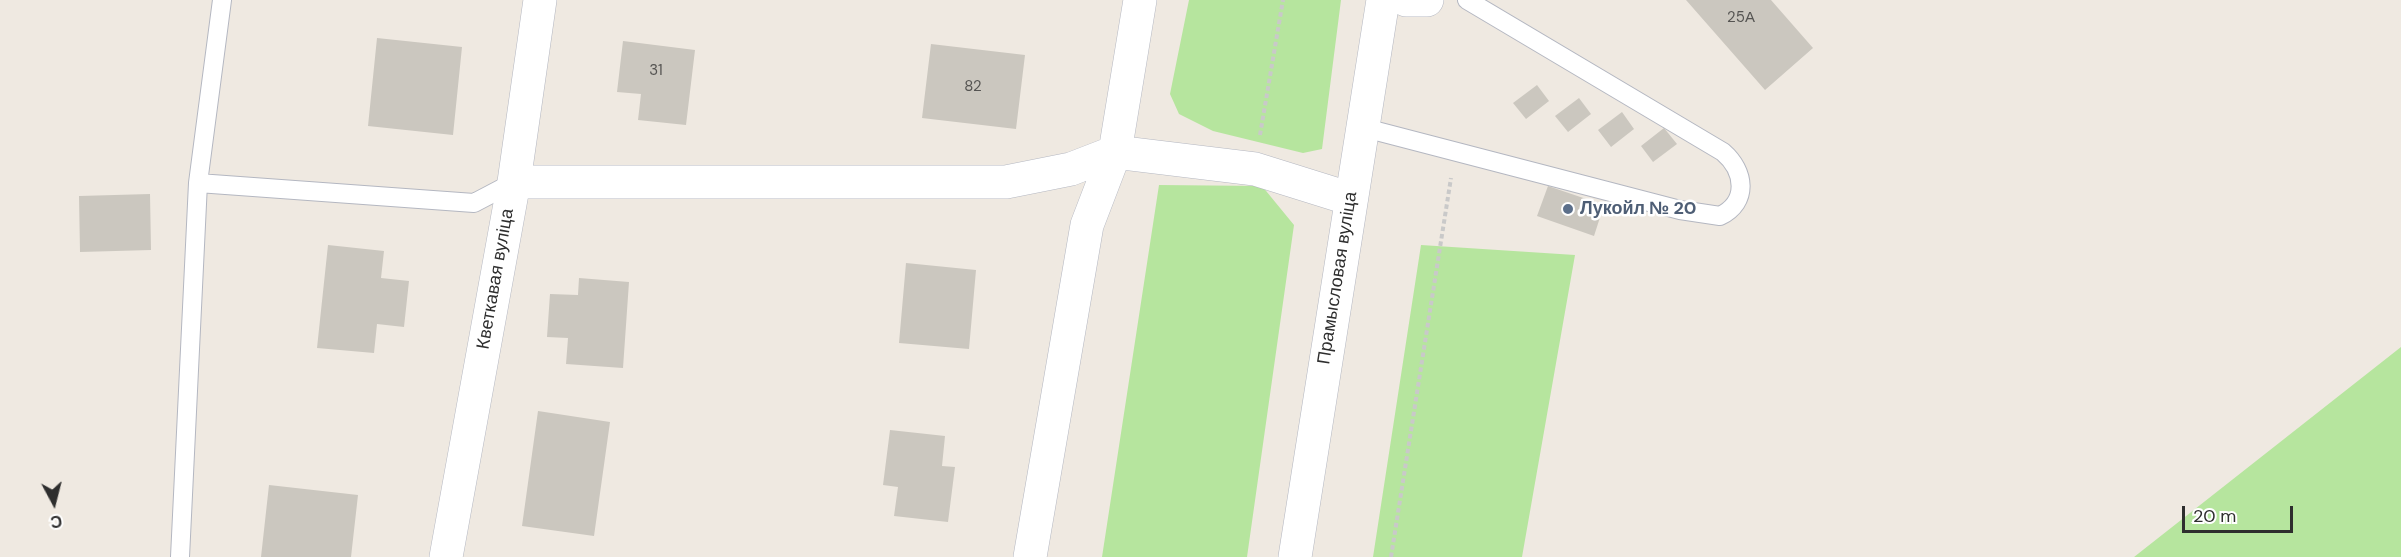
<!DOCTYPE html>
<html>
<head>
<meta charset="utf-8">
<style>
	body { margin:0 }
	#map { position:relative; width:2401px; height:557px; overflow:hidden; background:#efe9e1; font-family:"DM Sans",sans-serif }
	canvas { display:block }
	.north { position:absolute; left:24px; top:473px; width:60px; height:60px; -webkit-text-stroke:4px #fff; paint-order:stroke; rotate:173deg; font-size:16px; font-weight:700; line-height:24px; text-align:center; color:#2e2e2e }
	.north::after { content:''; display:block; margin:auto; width:21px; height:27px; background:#2e2e2e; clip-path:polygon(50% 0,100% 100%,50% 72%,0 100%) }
	.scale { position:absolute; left:2182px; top:506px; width:111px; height:27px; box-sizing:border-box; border:3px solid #2e2e2e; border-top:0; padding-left:8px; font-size:18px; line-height:21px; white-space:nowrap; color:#2e2e2e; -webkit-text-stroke:4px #fff; paint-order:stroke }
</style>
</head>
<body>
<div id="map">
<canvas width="2401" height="557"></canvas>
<div class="north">С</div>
<div class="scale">20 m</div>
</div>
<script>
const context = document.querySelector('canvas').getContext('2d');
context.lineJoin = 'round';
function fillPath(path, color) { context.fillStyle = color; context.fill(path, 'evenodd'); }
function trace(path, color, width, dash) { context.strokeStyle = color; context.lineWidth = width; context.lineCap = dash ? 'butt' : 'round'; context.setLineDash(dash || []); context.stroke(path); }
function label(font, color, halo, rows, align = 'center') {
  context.font = font + ' "DM Sans",sans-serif'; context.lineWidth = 5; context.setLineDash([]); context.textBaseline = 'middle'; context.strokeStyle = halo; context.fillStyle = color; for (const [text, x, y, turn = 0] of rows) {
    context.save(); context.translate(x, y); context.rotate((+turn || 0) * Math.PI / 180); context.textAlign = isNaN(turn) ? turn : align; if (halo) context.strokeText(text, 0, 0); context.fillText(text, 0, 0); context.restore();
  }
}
const green = new Path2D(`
	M1189 0H1341L1322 149 1303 153 1213 131 1179 114 1170 94Z
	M1159 185 1262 186 1294 225 1247 557H1102Z
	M1421 245 1575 255 1522 557H1373Z
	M2401 347V557H2134Z`);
const building = new Path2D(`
	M1686 0H1771L1813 48 1765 90Z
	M377 38 462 47 453 135 368 126Z
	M623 41 695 50 686 125 638 120 641 94 617 92Z
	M931 44 1025 55 1016 129 922 118Z
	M1537 85 1549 101 1526 119 1513 103Z
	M1579 98 1591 114 1568 132 1555 116Z
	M1622 112 1634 129 1611 147 1598 130Z
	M1664 128 1677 144 1653 162 1641 146Z
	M1548 186 1604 205 1594 236 1537 216Z
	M150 194 151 250 80 252 79 196Z
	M328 245 384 251 381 278 409 281 404 327 377 324 374 353 317 348Z
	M906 263 976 270 969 349 899 343Z
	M579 278 629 282 623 368 566 364 568 338 547 337 550 294 578 295Z
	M538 411 610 422 594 536 522 526Z
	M890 430 945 436 942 466 955 467 948 522 894 516 898 487 883 485Z
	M269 485 358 495 351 557H261Z`);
const path = new Path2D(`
	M1260 135 1283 0
	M1391 557 1451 178`);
const lane = new Path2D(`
	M1361 127 1680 210 1720 216C1749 202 1745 171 1723 152L1467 0
	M198 183 222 0
	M180 557 198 183 474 203 514 182`);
const street = new Path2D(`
	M1406 0H1427
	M514 182H1006L1071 169 1115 152 1255 169 1351 199
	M446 557 514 182 540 0
	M1030 557 1087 225 1115 152 1140 0`);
const secondary = new Path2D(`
	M1295 557 1383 0`);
const markers = [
	[1568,209,6,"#5c6f8a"]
];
const numberNames = [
	["25А",1741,18],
	["31",656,71],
	["82",973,87]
];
const serviceNames = [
	["Лукойл № 20",1580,209]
];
const streetNames = [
	["Прамысловая вуліца",1338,278,-81],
	["Кветкавая вуліца",496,279,-80]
];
fillPath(green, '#b6e59e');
fillPath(building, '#cbc7bf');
trace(lane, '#b4b7c1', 20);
trace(street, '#b4b7c1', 34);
trace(secondary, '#b4b7c1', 34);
trace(path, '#c9c9c9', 4, [4.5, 3]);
trace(lane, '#fff', 18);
trace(street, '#fff', 33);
trace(secondary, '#fff', 33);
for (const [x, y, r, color] of markers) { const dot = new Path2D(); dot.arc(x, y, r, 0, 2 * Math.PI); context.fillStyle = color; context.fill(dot); trace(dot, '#fff', 2); }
label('15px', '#555452', null, numberNames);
label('bold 18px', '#4e5e75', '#fff', serviceNames, 'left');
label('18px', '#2e2e2e', '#fff', streetNames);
</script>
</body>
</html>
